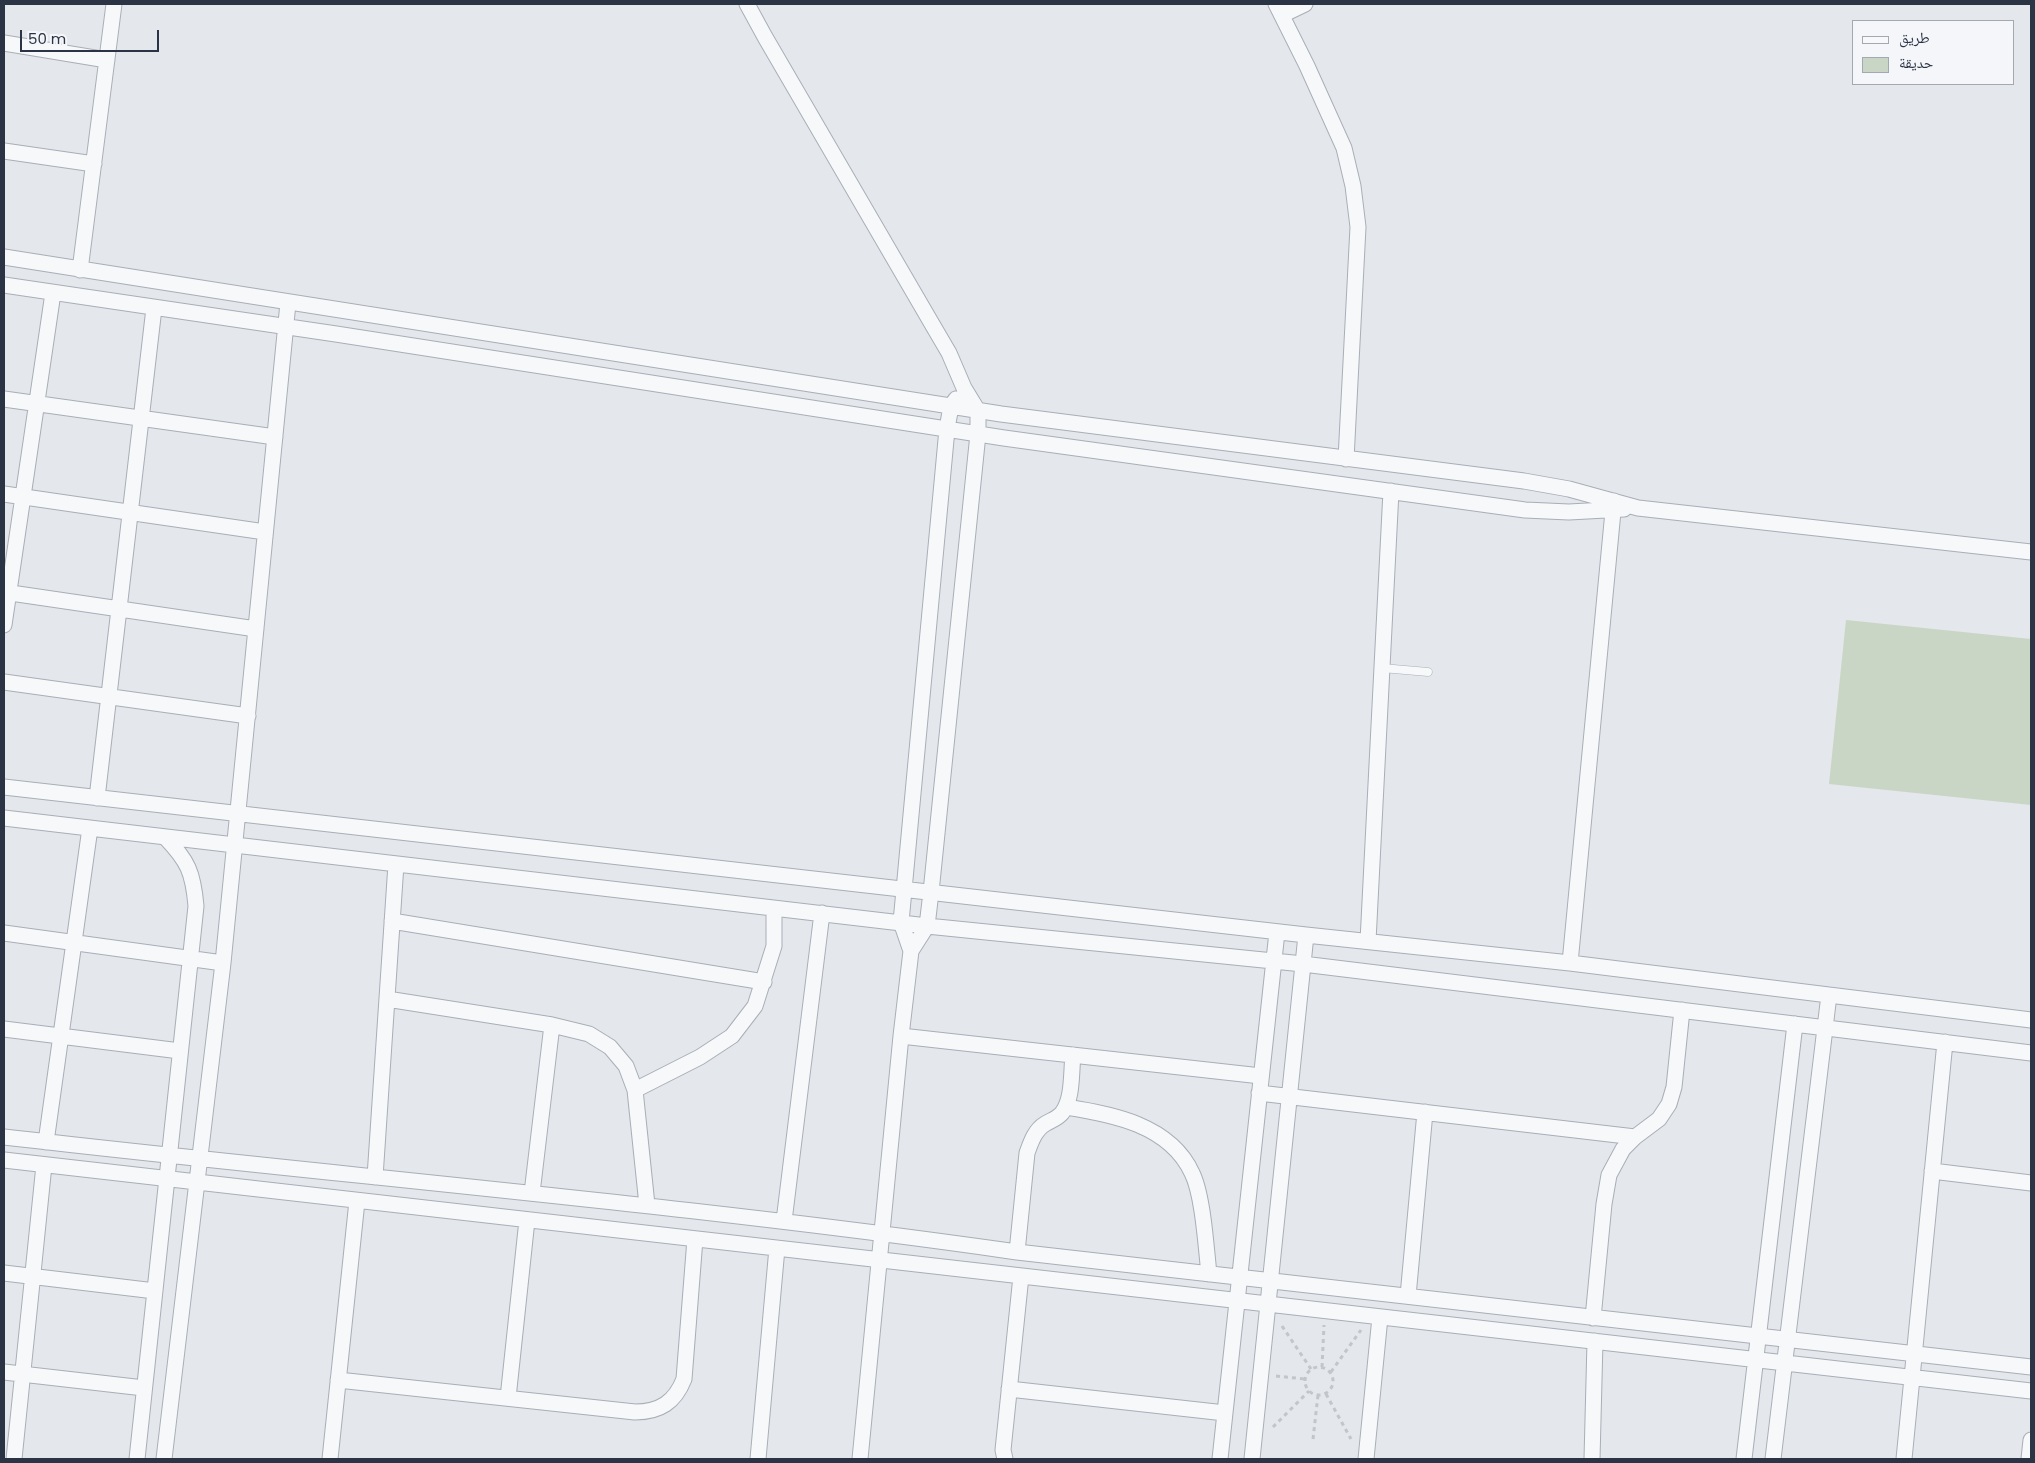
<!DOCTYPE html>
<html>
<head>
<meta charset="utf-8">
<style>
	body { margin:0 }
	#map { position:relative; width:2035px; height:1463px; overflow:hidden; background:#e4e7ec; font-family:Poppins,"Noto Naskh Arabic",sans-serif }
	canvas { display:block }
	.frame { position:absolute; inset:0; border:5px solid #2b3445; pointer-events:none }
	.legend { position:absolute; left:1852px; top:20px; width:162px; height:65px; box-sizing:border-box; background:#f4f6f9; border:1px solid #a4a8b1; margin:0; padding:6px 9px; list-style:none; font-size:15px; color:#2b3445 }
	.legend li { display:flex; align-items:center; gap:10px; height:25px }
	.legend b { width:25px; border:1px solid #a4a8b1 }
	.scale { position:absolute; left:20px; top:30px; width:139px; height:22px; box-sizing:border-box; border:2px solid #2b3445; border-top:0; padding-left:6px; font-size:15px; line-height:18px; white-space:nowrap; color:#2b3445; -webkit-text-stroke:4px #f4f6f9; paint-order:stroke }
</style>
</head>
<body>
<div id="map">
<canvas width="2035" height="1463"></canvas>
<div class="frame"></div>
<ul class="legend">
<li><b style="height:6px;background:#f7f8fa"></b>طريق</li>
<li><b style="height:14px;background:#c9d6c5"></b>حديقة</li>
</ul>
<div class="scale">50 m</div>
</div>
<script>
const context = document.querySelector('canvas').getContext('2d');
context.lineJoin = 'round';
function fillPath(path, color) { context.fillStyle = color; context.fill(path, 'evenodd'); }
function trace(path, color, width, dash) { context.strokeStyle = color; context.lineWidth = width; context.lineCap = dash ? 'butt' : 'round'; context.setLineDash(dash || []); context.stroke(path); }
const green = new Path2D(`
	M1846 620 2031 639V805L1829 784Z`);
const path = new Path2D(`
	M1282 1326 1311 1369
	M1305 1381a14 14 0 1 1 28 0a14 14 0 1 1-28 0Z
	M1322 1367 1324 1325
	M1331 1372 1361 1330
	M1276 1376 1305 1379
	M1326 1394 1351 1439
	M1273 1427 1309 1391
	M1313 1439 1318 1395`);
const service = new Path2D(`
	M1382 668 1428 672`);
const minor = new Path2D(`
	M747 4 765 37 932 324 949 353 964 388 978 411V434L931 892 927 926 911 951 901 1036 860 1459
	M1276 4 1307 66 1344 148 1353 186 1358 227 1346 459
	M1282 15 1305 4
	M4 43 107 60
	M4 151 94 164
	M4 257 1001 414 1524 481 1569 489 1638 508 2031 552
	M80 270 114 4
	M4 285 336 334 1004 438 1525 510 1569 512 1624 509
	M4 399 275 437
	M4 494 265 532
	M4 592 256 629
	M4 625 53 293
	M4 682 248 716
	M4 787 1306 935 1570 963 2031 1020
	M97 798 154 308
	M4 818 927 926 1303 964 2031 1053
	M392 921 764 982
	M4 933 223 963
	M1368 941 1391 491
	M911 951 901 922 947 429 951 406 956 399
	M1570 963 1614 501
	M387 999 552 1025 589 1034 610 1047 626 1066 635 1090 647 1205
	M4 1029 180 1051
	M901 1036 1261 1076
	M635 1090 700 1057 732 1036 755 1006 774 946V908
	M1259 1093 1635 1137
	M1066 1107C1112 1114 1170 1125 1192 1173 1203 1195 1206 1247 1209 1274
	M4 1137C342 1176 681 1204 1017 1252L2031 1367
	M46 1142 90 828
	M4 1160 2031 1391
	M1932 1171 2031 1183
	M375 1177 396 864
	M532 1193 552 1025
	M784 1221 822 913
	M1017 1252 1027 1153C1031 1142 1035 1130 1045 1124 1051 1120 1057 1119 1062 1113 1073 1099 1071 1073 1073 1055
	M4 1273 155 1291
	M1408 1296 1425 1112
	M1593 1318 1604 1204 1609 1175 1623 1149 1635 1137 1659 1119 1669 1104 1674 1087 1682 1010
	M4 1372 144 1388
	M338 1380 635 1412C660 1412 675 1402 684 1379L695 1239
	M1009 1389 1225 1413
	M508 1398 527 1220
	M14 1459 44 1165
	M137 1459 196 906C193 872 188 861 165 837
	M164 1459 223 963 288 303
	M330 1459 357 1201
	M758 1459 777 1248
	M1005 1459 1003 1450 1021 1276
	M1220 1459 1277 932
	M1252 1459 1306 935
	M1366 1459 1380 1317
	M1592 1459 1595 1341
	M1744 1459 1795 1024
	M1773 1459 1829 995
	M1904 1459 1945 1042
	M2029 1459 2031 1440`);
fillPath(green, '#c9d6c5');
trace(service, '#a9aeb7', 9);
trace(minor, '#a9aeb7', 17);
trace(path, '#c2c5cb', 3, [4, 4]);
trace(service, '#f7f8fa', 8);
trace(minor, '#f7f8fa', 15);
</script>
</body>
</html>
